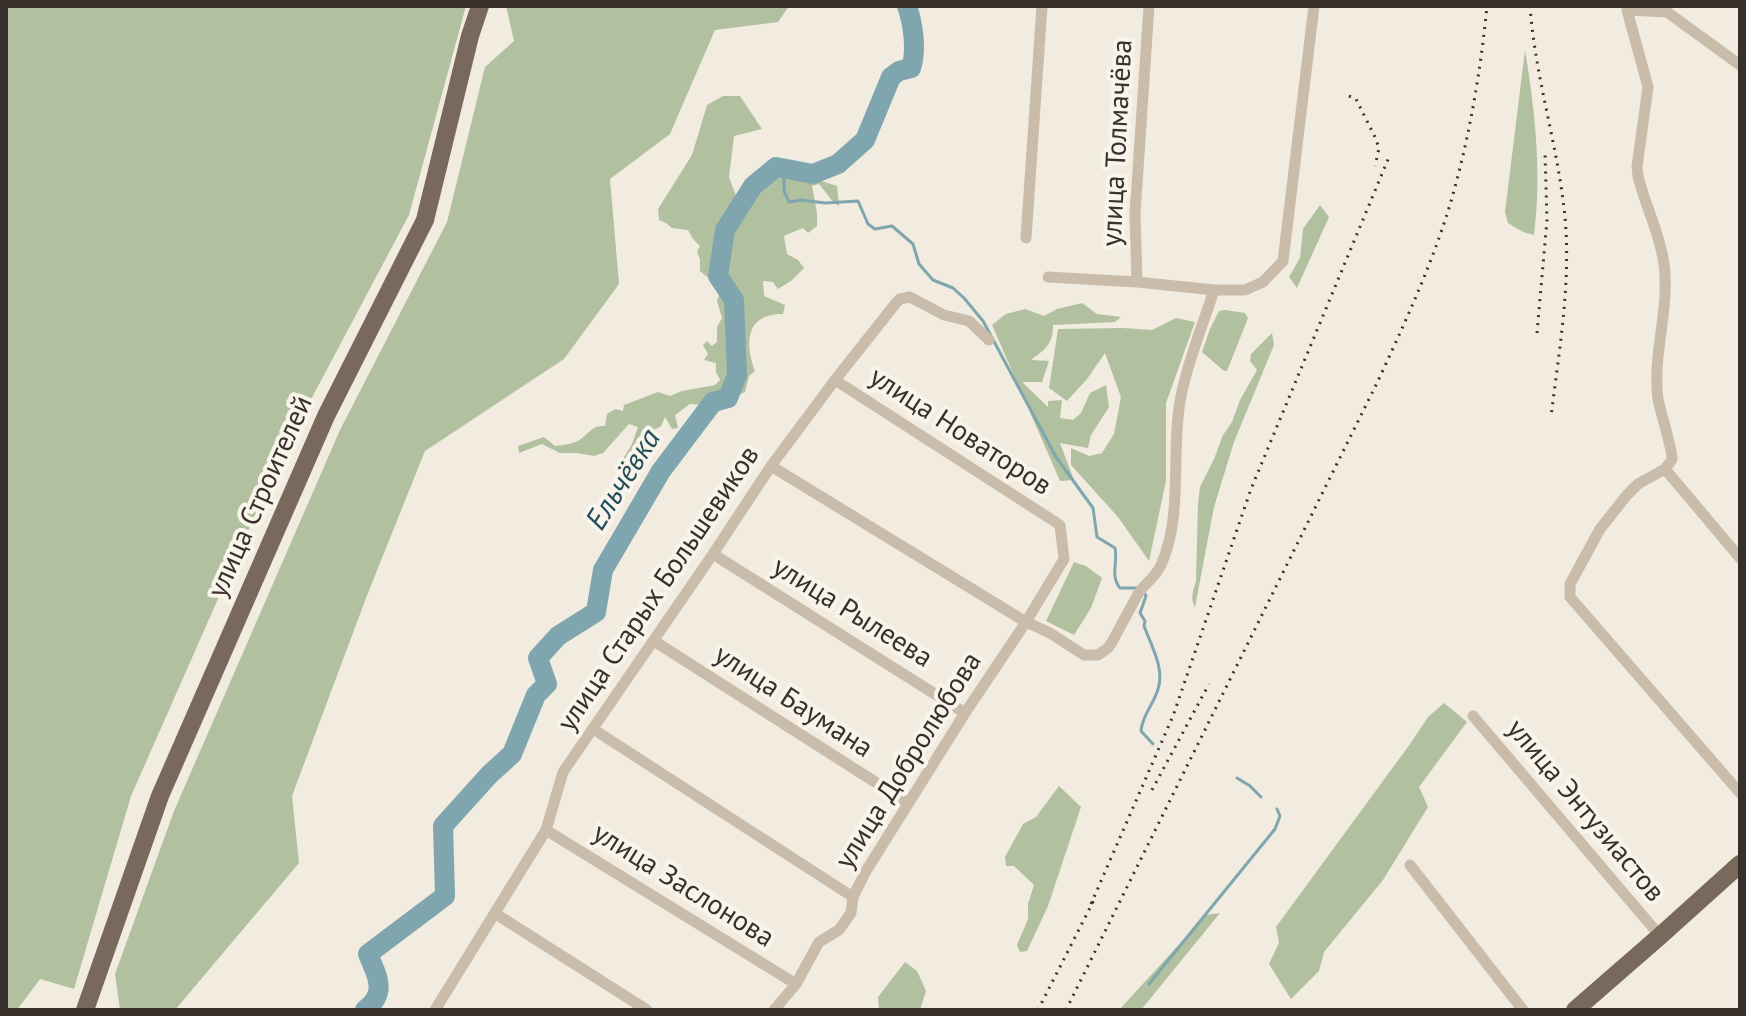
<!DOCTYPE html>
<html>
<head>
<meta charset="utf-8">
<style>
	body { margin:0 }
	#map { position:relative; width:1746px; height:1016px; overflow:hidden; background:#f2ebdf; font-family:"PT Sans",sans-serif }
	canvas { display:block }
	.frame { position:absolute; inset:0; border:8px solid #38302a; pointer-events:none }
</style>
</head>
<body>
<div id="map">
<canvas width="1746" height="1016"></canvas>
<div class="frame"></div>
</div>
<script>
const context = document.querySelector('canvas').getContext('2d');
context.lineJoin = 'round';
function fillPath(path, color) { context.fillStyle = color; context.fill(path, 'evenodd'); }
function trace(path, color, width, dash) { context.strokeStyle = color; context.lineWidth = width; context.lineCap = dash ? 'butt' : 'round'; context.setLineDash(dash || []); context.stroke(path); }
function label(font, color, halo, rows, align = 'center') {
  context.font = font + ' "PT Sans",sans-serif'; context.lineWidth = 8; context.setLineDash([]); context.textBaseline = 'middle'; context.strokeStyle = halo; context.fillStyle = color; for (const [text, x, y, turn = 0] of rows) {
    context.save(); context.translate(x, y); context.rotate((+turn || 0) * Math.PI / 180); context.textAlign = isNaN(turn) ? turn : align; if (halo) context.strokeText(text, 0, 0); context.fillText(text, 0, 0); context.restore();
  }
}
const green = new Path2D(`
	M6 6H466L409 215 282 454 131 796 74 989 40 979 17 1010H6Z
	M506 6H789L778 22 715 30 670 134 610 179 619 284 564 359 425 451 366 598 292 796 299 863 175 1010H120L115 974 174 811 340 430 447 222 485 67 514 41Z
	M1525 50C1535 110 1542 175 1534 235L1523 232 1508 223 1505 212Z
	M723 96H740L762 129 734 136 729 177 736 196 745 184 767 165 784 169 837 186 839 206 834 203 819 184 812 186 817 213V226L808 233 803 228 784 236 787 254 798 260 804 268 791 281 778 289 773 282 763 281 764 296 785 305 783 314C745 314 745 343 755 371L749 376 745 392 717 406 690 404 675 415 678 428 672 429 665 417 661 426 654 430 652 444 632 485 623 484 617 469 632 444 638 427 629 424 603 453 594 456 577 453H560L542 444 519 453 518 446 544 437 555 446C564 445 575 444 582 438 591 431 593 425 605 426L607 414 615 409 623 411 624 405 658 392 670 396 682 391 715 385 720 380 716 372V363L704 360 708 354 703 345 707 341 712 346 717 342V327L722 318 717 301 720 292 717 285 700 271V260L697 251 700 246 693 239 688 230 672 228 666 223 659 220 658 209 692 155 707 105Z
	M1320 205 1329 217 1297 288 1289 277 1300 258 1303 229Z
	M1082 303 1097 314 1121 317 1115 322 1053 325C1053 344 1046 349 1031 360L1049 361 1042 382H1022L1048 407V401L1062 400 1060 418 1073 420 1081 413 1090 393 1106 385 1109 407 1091 435 1088 448 1060 443 1074 480 1060 481 992 325 1006 314 1025 309 1044 316 1057 309Z
	M1225 310 1245 313 1248 318 1227 371H1224L1202 352 1210 329 1219 311Z
	M1176 318 1195 322 1166 403V481L1149 561 1118 517 1071 465V448L1089 456 1102 453 1114 434 1121 397 1105 353 1087 379 1067 401 1049 388 1058 329 1123 328 1152 330Z
	M1272 333 1274 345 1234 442 1214 507 1195 607C1190 599 1193 591 1196 581L1198 503 1200 487 1214 459 1223 435 1232 422 1240 400 1257 370 1250 361 1251 354Z
	M1074 562 1086 566 1102 578 1091 608 1074 635 1046 621Z
	M1444 703 1467 722 1419 787 1428 807 1383 880 1324 952 1319 971 1291 999 1269 964 1279 943 1276 927 1410 744 1428 717Z
	M1059 786 1081 807 1048 906 1027 951 1020 952 1017 945 1028 919V904L1034 885 1014 866H1006L1005 857 1023 824 1036 817Z
	M1220 913 1141 1010H1119L1206 915Z
	M905 962 917 971 926 991 920 1010H879L878 997Z`);
const stream = new Path2D(`
	M784 169V191L789 202 801 200 825 203 858 201 868 224 875 229 892 226 913 244 919 264 933 280 953 288 964 298 983 321 1056 457 1093 508 1097 537 1115 548C1118 562 1110 576 1120 588H1137
	M1145 594 1146 596 1140 613 1145 621 1144 626C1151 645 1165 669 1158 689 1154 704 1142 715 1141 731L1153 744
	M1237 778 1250 786 1261 797
	M1149 984 1275 829 1280 816 1277 809`);
const river = new Path2D(`
	M365 1010C388 992 377 976 368 954L445 896 443 826 489 775 512 754 536 695 547 684 538 658 558 636 596 612 603 570 661 471 713 402 728 398 737 375 734 300 718 276 725 230 753 186 776 167 813 174 838 164 865 140 891 77 899 71 911 68C917 50 913 23 907 6`);
const minor = new Path2D(`
	M1026 238 1042 6
	M1048 277 1137 282 1214 290H1245L1263 282 1283 261 1314 6
	M1137 282 1135 214 1149 6
	M771 466 1026 622 1050 633 1084 655H1098L1108 648 1112 642 1138 594C1145 583 1156 577 1161 565 1184 515 1170 450 1181 396 1188 360 1203 325 1214 290
	M1665 469C1667 466 1671 462 1672 459 1673 452 1660 410 1658 399 1652 355 1670 310 1664 264 1660 233 1645 206 1638 176L1637 167 1648 87 1627 10 1667 12 1740 65
	M713 554 965 713
	M1740 558 1665 469 1638 484 1627 495 1600 529 1570 584V597L1740 793
	M654 641 908 803
	M1473 716 1660 936
	M593 729 853 897
	M546 830 796 984
	M1410 865 1523 1010
	M496 914 647 1010
	M435 1010 546 830 563 772 713 554 771 466 835 380 896 303 900 299 910 297 944 315 969 321 989 340
	M774 1010 796 984 819 942 839 930 851 913 853 897 866 871 965 713 1026 622 1064 559 1060 525 835 380`);
const primary = new Path2D(`
	M85 1010 160 796 326 416 425 220 470 36 480 6
	M1575 1010 1660 936 1740 864`);
const rail = new Path2D(`
	M1530 6C1535 77 1558 146 1565 217 1571 284 1559 351 1551 417
	M1349 96 1356 99 1375 137 1379 148 1375 166
	M1537 333 1547 220 1545 153
	M1152 790 1209 684
	M1091 904 1173 716 1251 489 1389 157
	M1038 1010 1096 896
	M1066 1010 1378 381C1407 318 1437 254 1455 187 1471 128 1481 67 1487 6`);
const streetNames = [
	["улица Толмачёва",1118,143,-87],
	["улица Новаторов",960,432,33],
	["улица Строителей",261,497,-66],
	["улица Старых Большевиков",659,589,-56],
	["улица Рылеева",852,613,32],
	["улица Баумана",793,702,33],
	["улица Добролюбова",909,761,-58],
	["улица Энтузиастов",1585,811,50],
	["улица Заслонова",683,886,32]
];
const waterNames = [
	["Ельчёвка",624,480,-58]
];
fillPath(green, '#b1c19f');
trace(stream, '#7fa6ae', 3);
trace(river, '#7fa6ae', 20);
trace(minor, '#cabcab', 11);
trace(primary, '#79695c', 18);
trace(rail, '#38302a', 3, [2, 6]);
label('28px', '#38302a', '#f9f4eb', streetNames);
label('italic 30px', '#214e58', '#f9f4eb', waterNames);
</script>
</body>
</html>
